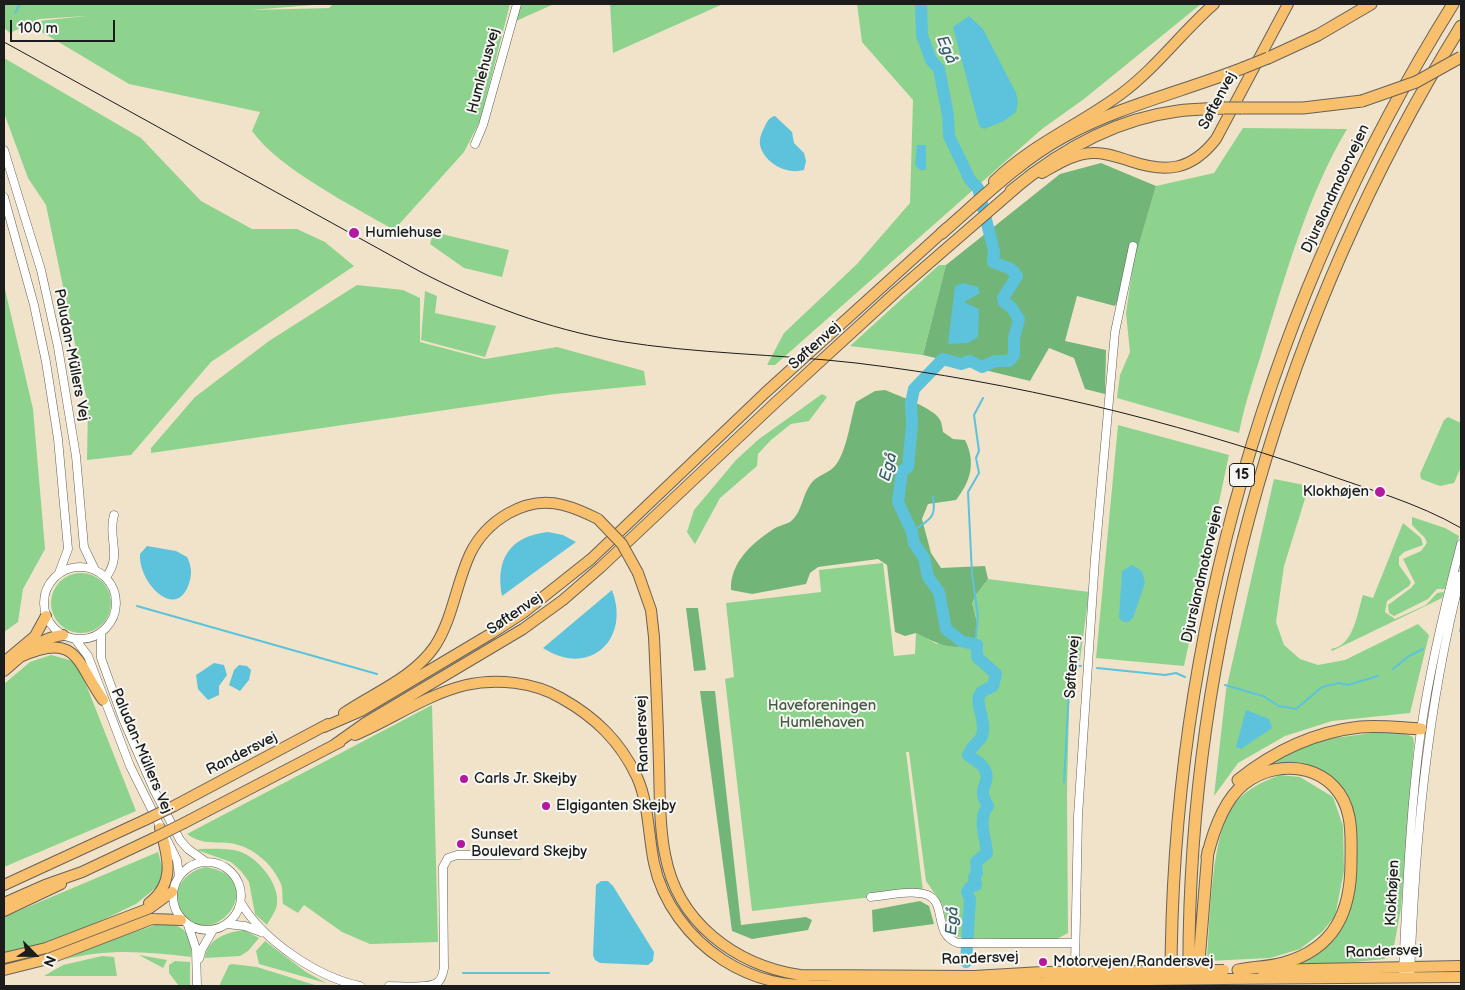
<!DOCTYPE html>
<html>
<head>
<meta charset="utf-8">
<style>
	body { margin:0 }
	#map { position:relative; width:1465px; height:990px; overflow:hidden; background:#f1e3c9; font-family:"Balsamiq Sans",sans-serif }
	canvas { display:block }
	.frame { position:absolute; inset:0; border:5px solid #1c1c1c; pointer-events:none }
	.north { position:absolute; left:10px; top:930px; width:50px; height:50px; -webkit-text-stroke:4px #f6f6f2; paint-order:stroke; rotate:113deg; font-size:14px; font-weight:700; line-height:20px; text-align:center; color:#1c1c1c }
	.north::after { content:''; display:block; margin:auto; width:18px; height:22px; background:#1c1c1c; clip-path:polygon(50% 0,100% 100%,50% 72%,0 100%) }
	.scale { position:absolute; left:10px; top:20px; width:105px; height:22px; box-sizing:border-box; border:2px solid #1c1c1c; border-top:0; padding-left:6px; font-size:15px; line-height:18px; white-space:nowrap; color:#1c1c1c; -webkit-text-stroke:4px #f6f6f2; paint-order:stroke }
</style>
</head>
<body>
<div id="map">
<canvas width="1465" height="990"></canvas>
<div class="frame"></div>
<div class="north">N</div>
<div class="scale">100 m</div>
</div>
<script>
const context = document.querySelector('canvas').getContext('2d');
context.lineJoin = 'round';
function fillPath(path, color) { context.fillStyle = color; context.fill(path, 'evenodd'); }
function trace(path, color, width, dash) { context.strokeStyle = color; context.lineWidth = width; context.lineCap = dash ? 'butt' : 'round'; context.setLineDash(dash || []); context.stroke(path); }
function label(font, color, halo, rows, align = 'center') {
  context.font = font + ' "Balsamiq Sans",sans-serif'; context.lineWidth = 4; context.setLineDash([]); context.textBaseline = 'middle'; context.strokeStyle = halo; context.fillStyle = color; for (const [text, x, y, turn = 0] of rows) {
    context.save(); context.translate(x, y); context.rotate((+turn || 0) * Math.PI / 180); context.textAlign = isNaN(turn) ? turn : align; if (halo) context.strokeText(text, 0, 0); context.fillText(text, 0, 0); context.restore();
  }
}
const green = new Path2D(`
	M4 4H326L251 10 329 8 333 4H510L480 121 464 152 394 230C353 206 279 169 252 131L260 112 129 84 35 28 39 21 86 16 39 19 10 33 4 28Z
	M521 4H554L516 21Z
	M610 4H723L613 53Z
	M857 4H919L920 33 930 62 936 69 946 117V133L963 172 967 168 950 132 941 69 934 60 932 48 926 39 923 4H1201L1084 99 1042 129 775 365H767L784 333 857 264 910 203 913 100 862 42Z
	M4 58 141 138 201 201 252 229H297L325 242 354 266 211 362 131 455 87 460 88 406 46 205 28 178 4 113Z
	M1243 128 1347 129C1309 193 1288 267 1266 338 1257 369 1245 401 1239 433L1117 398 1120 375 1130 352 1126 313 1133 265 1156 186 1214 173Z
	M433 232 509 250 502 277 464 268 430 244Z
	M939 265H946L923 355 850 346Z
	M4 285 33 409 45 549 23 589 18 622 4 632Z
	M357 285 403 290 420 298V342L485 359 557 347 644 371 646 385 555 394 151 453V448L195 397 269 341Z
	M425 291 437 296 435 313 496 326 485 357 421 340Z
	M822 394 827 397 809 421 791 424 771 440 758 454 757 466 720 498 695 544 687 532 694 510 736 460 759 439Z
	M1448 417 1461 423V467L1454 483 1440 486 1421 479 1420 474 1444 420Z
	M1118 425 1229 455 1184 666 1096 658Z
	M1274 479 1309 486 1284 566 1276 622 1284 645 1300 659 1318 665 1345 660 1418 624 1429 635 1410 713 1332 721 1285 736 1238 763 1214 796 1226 690Z
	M1412 517 1445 528 1459 536 1445 589H1437L1428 599 1394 616 1389 613 1388 605 1411 588 1415 583 1403 559 1421 551 1427 543 1425 538 1412 525Z
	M1403 523 1421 538 1423 545 1404 552 1399 557V565L1411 582 1409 586 1387 601 1385 612 1395 619 1426 605 1437 593 1444 592 1442 598 1332 651 1331 649C1354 646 1357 613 1363 595L1373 598Z
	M883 563 894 656 915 654 916 633 937 644 976 617 972 605 975 596 988 579 1089 592 1080 660 1070 667 1067 790 1068 933 1055 940 963 938 952 935 947 925 942 904 926 881 909 752H906L923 891 752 911 725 679 734 677 726 603 821 592 819 570Z
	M51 603a30 30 0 1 1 60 0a30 30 0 1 1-60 0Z
	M51 655 73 661 85 682 136 811 4 867V684L30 662Z
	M432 705 438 942 370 944 342 932 304 905 298 913 283 904C282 898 283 890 281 884 272 863 251 845 228 843 211 842 201 844 187 834Z
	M1379 732H1401L1413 737 1414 743 1401 908 1394 946 1388 957 1384 959 1286 969 1285 966 1322 950 1345 922 1350 905 1354 824 1329 778 1262 768 1294 749 1320 740Z
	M1280 775 1300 777 1333 797 1343 826 1344 871 1335 916 1322 932 1300 949 1270 958 1207 961C1210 924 1211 829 1235 803 1248 788 1262 782 1280 775Z
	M200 849C212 849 226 848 238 851 257 856 280 884 277 904 276 912 270 918 267 925L255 914 249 882 241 871 231 862 197 850Z
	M158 852 164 874 158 886 136 904 4 967V917Z
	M206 867C272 878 216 953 183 915 165 894 185 871 206 867Z
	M161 923C183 924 193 933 191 957 147 952 107 948 64 960L97 945Z
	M244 930 259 938 248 951 240 956 205 958C207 939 227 932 244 930Z
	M265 941 306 972 326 983 259 964 256 951Z
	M139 955 167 960 163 968Z
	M102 956 114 957 117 976H44L63 965Z
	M175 961 190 962V986H179L169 973V965Z
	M232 964 257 967 318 986H219L229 965Z`);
const forest = new Path2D(`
	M1101 163 1156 186 1133 265 1115 306 1077 296 1065 341 1106 350 1105 394 1085 389 1074 358 1049 348 1030 381 923 355 946 265 1060 174Z
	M885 390C897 395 936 409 940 420 942 423 942 428 943 432L953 439 965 440C976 462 971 481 956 500L928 504 922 519 931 553 941 568 985 566 988 579 975 596 972 604C976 618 981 631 973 644 951 651 935 643 916 633L905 636 895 632 887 565 878 559 818 567 810 573 806 584 752 594 731 590C730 563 751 544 772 530 777 526 784 525 790 522 802 513 802 496 810 485 815 476 827 474 834 467 847 453 850 420 856 402L875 391Z
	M686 608H698L706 670 694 671Z
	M700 691H715L741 925 806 917 812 920 808 930 752 939 732 931Z
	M920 901 929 906 934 924 873 932 872 910Z`);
const water = new Path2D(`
	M969 16 983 29 1016 93 1018 102 1016 112 1004 121 984 129 980 127 977 118 953 27Z
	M775 116 792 132 794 143 804 153 806 161 804 170C787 175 764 163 760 145 759 138 762 132 765 126 767 121 770 117 775 116Z
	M917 145H926V170H920L915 165Z
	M963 283 978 287 980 293 964 302 979 309 978 337 968 343 948 344 955 286Z
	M548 532 563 535 576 542 502 596C495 559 510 536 548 532Z
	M147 546 176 551 187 557C191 565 192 572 190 580 179 624 138 584 140 554Z
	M1132 565 1142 571 1145 583 1133 618 1128 622H1123L1119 618 1122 571Z
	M612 590C631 640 589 678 543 648Z
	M214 663 224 665 227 675 219 686V695L208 700 198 689 196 675Z
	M239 665 247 666 251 670 249 680 240 691 229 685 234 670Z
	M1246 710 1269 719 1272 728 1241 749 1236 747Z
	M601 881H608L613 886 654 952 653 961 648 965 600 963 595 960 593 955 596 885Z`);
const stream = new Path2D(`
	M15 13 20 4
	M912 532C928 519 937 520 933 497
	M137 606 377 674
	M1460 631 1461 628
	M975 644 978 616 972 574 968 492 979 473 976 458 979 451 974 415 983 398
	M1097 668 1165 675 1176 673 1185 677
	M1393 669 1409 656 1423 649
	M1225 685 1263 696 1279 706 1296 709 1322 687 1339 683 1348 685 1378 676
	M1064 782 1070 673 1074 666H1081
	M463 973H549`);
const river = new Path2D(`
	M921 4 922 35 931 60 939 69 948 115 949 136 970 180 978 188 994 251 993 262 1011 269 1017 276 1003 298 1004 302 1011 307 1019 319 1014 338V355L1009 361H995L982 367 970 361 961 364 943 359 914 389 911 403 912 424 908 467 902 471 898 502 912 532 914 543 924 558 928 577 939 592 946 629 961 641 977 645V657L996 674 993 686C989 689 983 689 980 694 974 702 987 721 982 736 980 741 972 745 968 755 973 759 980 762 984 768 991 779 982 784 983 795 984 799 986 803 988 806 977 819 986 839 987 853L976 862 977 873 974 877 976 885 970 887 967 892 970 899 966 962`);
const minor = new Path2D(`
	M475 144 483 125 517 4
	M4 150 41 270 58 347 76 456 84 547 94 568
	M4 197 34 305 46 362 58 439 68 549 59 573
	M44 603a36 36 0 1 1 72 0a36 36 0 1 1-72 0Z
	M106 577C123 555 107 538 114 515
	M101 633V658L123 719 154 790 180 840 188 849 206 862
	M75 639 88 656 130 766 177 860 179 876
	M173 896a34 34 0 1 1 68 0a34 34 0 1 1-68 0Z
	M871 897C886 896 903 891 918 893 952 895 929 933 958 943H1075
	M241 903C264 941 317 977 360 986
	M227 924 245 926 261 932
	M188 925 196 949 197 986
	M199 959 202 949 213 930
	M1075 965 1078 816 1095 558 1115 332 1133 246
	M1403 972C1407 891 1410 810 1421 730 1430 667 1445 605 1461 544
	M1410 977C1415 841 1427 707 1461 575
	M389 986C400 986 430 989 438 982 442 979 443 973 444 968L443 867 448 858 457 855H519`);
const major = new Path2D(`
	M1042 173C1058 164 1073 154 1092 153 1105 152 1117 157 1130 161 1166 173 1191 171 1216 139L1288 4
	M994 181C1032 144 1079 125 1121 94 1156 68 1181 33 1214 4
	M638 573 651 610 654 637C656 680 658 723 659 766 660 795 659 825 665 854 677 922 735 965 800 975L974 976 1042 972 1148 971
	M20 657C78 631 76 662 103 700
	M4 662 35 636 46 616
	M4 671C23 655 38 638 63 635
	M344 713C375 692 413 678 435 646 453 618 456 584 470 554 486 521 525 495 563 505 575 508 586 513 598 519
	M324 727 361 711 492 633 523 613 591 559 765 393 947 228
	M355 735C393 719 425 695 466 685 496 678 534 682 561 698 595 717 620 741 637 777 649 804 648 834 654 863 662 902 689 938 723 960 737 969 755 977 772 981 807 989 848 984 884 984 972 984 1060 982 1148 980
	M334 745 365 723 523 629 563 600 601 567 775 403 896 292 1016 188
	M174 806 328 724
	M184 823 340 742
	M4 885 145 820
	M4 903 45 885 82 872 154 838
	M149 903C176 883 168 856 160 828
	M4 911 61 884
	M4 958 46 948 150 908 172 892
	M4 970 48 959 152 919 181 920
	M1262 970 1461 966
	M1223 979 1461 977`);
const highway = new Path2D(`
	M1268 58 1318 35 1371 4
	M1241 108H1303L1362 101
	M1011 191C1059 151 1115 119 1178 111 1193 109 1209 109 1224 108
	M942 233C981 199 1019 161 1065 136 1120 106 1184 91 1243 68
	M1238 780C1273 752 1315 732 1360 727 1380 725 1401 728 1421 729
	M1207 857C1213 832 1223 801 1244 784 1281 755 1339 766 1349 817 1352 831 1351 847 1351 862 1351 911 1335 949 1283 963 1269 967 1253 967 1238 970
	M1108 981V986
	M1171 986C1170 640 1270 297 1453 4
	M1189 986C1185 650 1285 311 1461 26
	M1197 986 1208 851`);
const tram = new Path2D(`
	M4 42 419 271C482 304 548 329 618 341 697 354 777 354 856 363 1014 382 1170 420 1320 472 1367 489 1418 503 1461 528`);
const majorBridge = new Path2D(`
	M598 519 622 544 638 573
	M145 820 174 806
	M154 838 184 823
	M1148 971 1224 970
	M1148 980 1223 979`);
const highwayBridge = new Path2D(`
	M1243 68 1268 58
	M1362 101 1416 82 1461 57
	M1224 108H1241`);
const markers = [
	[354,233,6,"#b5179e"],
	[1380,492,6,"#b5179e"],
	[464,779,5,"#b5179e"],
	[546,806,5,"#b5179e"],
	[461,844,5,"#b5179e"],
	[1043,962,5,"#b5179e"]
];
const shields = [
	[1242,475,25]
];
const shieldNames = [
	["15",1242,475]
];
const streetNames = [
	["Humlehusvej",484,71,-75],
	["Søftenvej",1218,101,-62],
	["Djurslandmotorvejen",1336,189,-65],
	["Søftenvej",815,346,-42],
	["Paludan-Müllers Vej",71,355,79],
	["Djurslandmotorvejen",1203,574,-77],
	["Søftenvej",515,614,-34],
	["Søftenvej",1073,667,-86],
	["Randersvej",643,734,-92],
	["Paludan-Müllers Vej",141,751,67],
	["Randersvej",242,754,-27],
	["Klokhøjen",1393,893,-87],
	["Randersvej",1384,952,-2],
	["Randersvej",980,959,-2]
];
const poiNames = [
	["Humlehuse",365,233],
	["Klokhøjen",1369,492,"right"],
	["Carls Jr. Skejby",474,779],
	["Elgiganten Skejby",556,806],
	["Sunset",471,835],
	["Boulevard Skejby",471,852],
	["Motorvejen/Randersvej",1053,962]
];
const parkNames = [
	["Haveforeningen",822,706],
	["Humlehaven",822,723]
];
const waterNames = [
	["Egå",946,50,67],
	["Egå",889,467,-74],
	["Egå",953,921,-86]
];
fillPath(green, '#8dd38d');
fillPath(forest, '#72b578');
fillPath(water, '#5dc2db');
trace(stream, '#5dc2db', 2);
trace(river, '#5dc2db', 12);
trace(minor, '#676259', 9);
trace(major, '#676259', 12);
trace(highway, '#676259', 13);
trace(minor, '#fff', 8);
trace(major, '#f8bf6c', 10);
trace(highway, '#f8bf6c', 11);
trace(tram, '#1c1c1c', 1);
trace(majorBridge, '#676259', 12, []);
trace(highwayBridge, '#676259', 13, []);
trace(majorBridge, '#f8bf6c', 10);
trace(highwayBridge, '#f8bf6c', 11);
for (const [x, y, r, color] of markers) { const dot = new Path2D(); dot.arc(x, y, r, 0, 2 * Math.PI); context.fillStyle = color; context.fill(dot); trace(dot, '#f6f6f2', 2); }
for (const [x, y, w] of shields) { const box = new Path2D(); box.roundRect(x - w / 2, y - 11.5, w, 23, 4); context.fillStyle = '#f6f6f2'; context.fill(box); trace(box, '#1c1c1c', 1); }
label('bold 14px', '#1c1c1c', null, shieldNames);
label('15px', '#1c1c1c', '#f6f6f2', streetNames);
label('15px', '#1c1c1c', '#f6f6f2', poiNames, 'left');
label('15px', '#445c44', '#f6f6f2', parkNames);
label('italic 16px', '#365e68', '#f6f6f2', waterNames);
</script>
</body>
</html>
